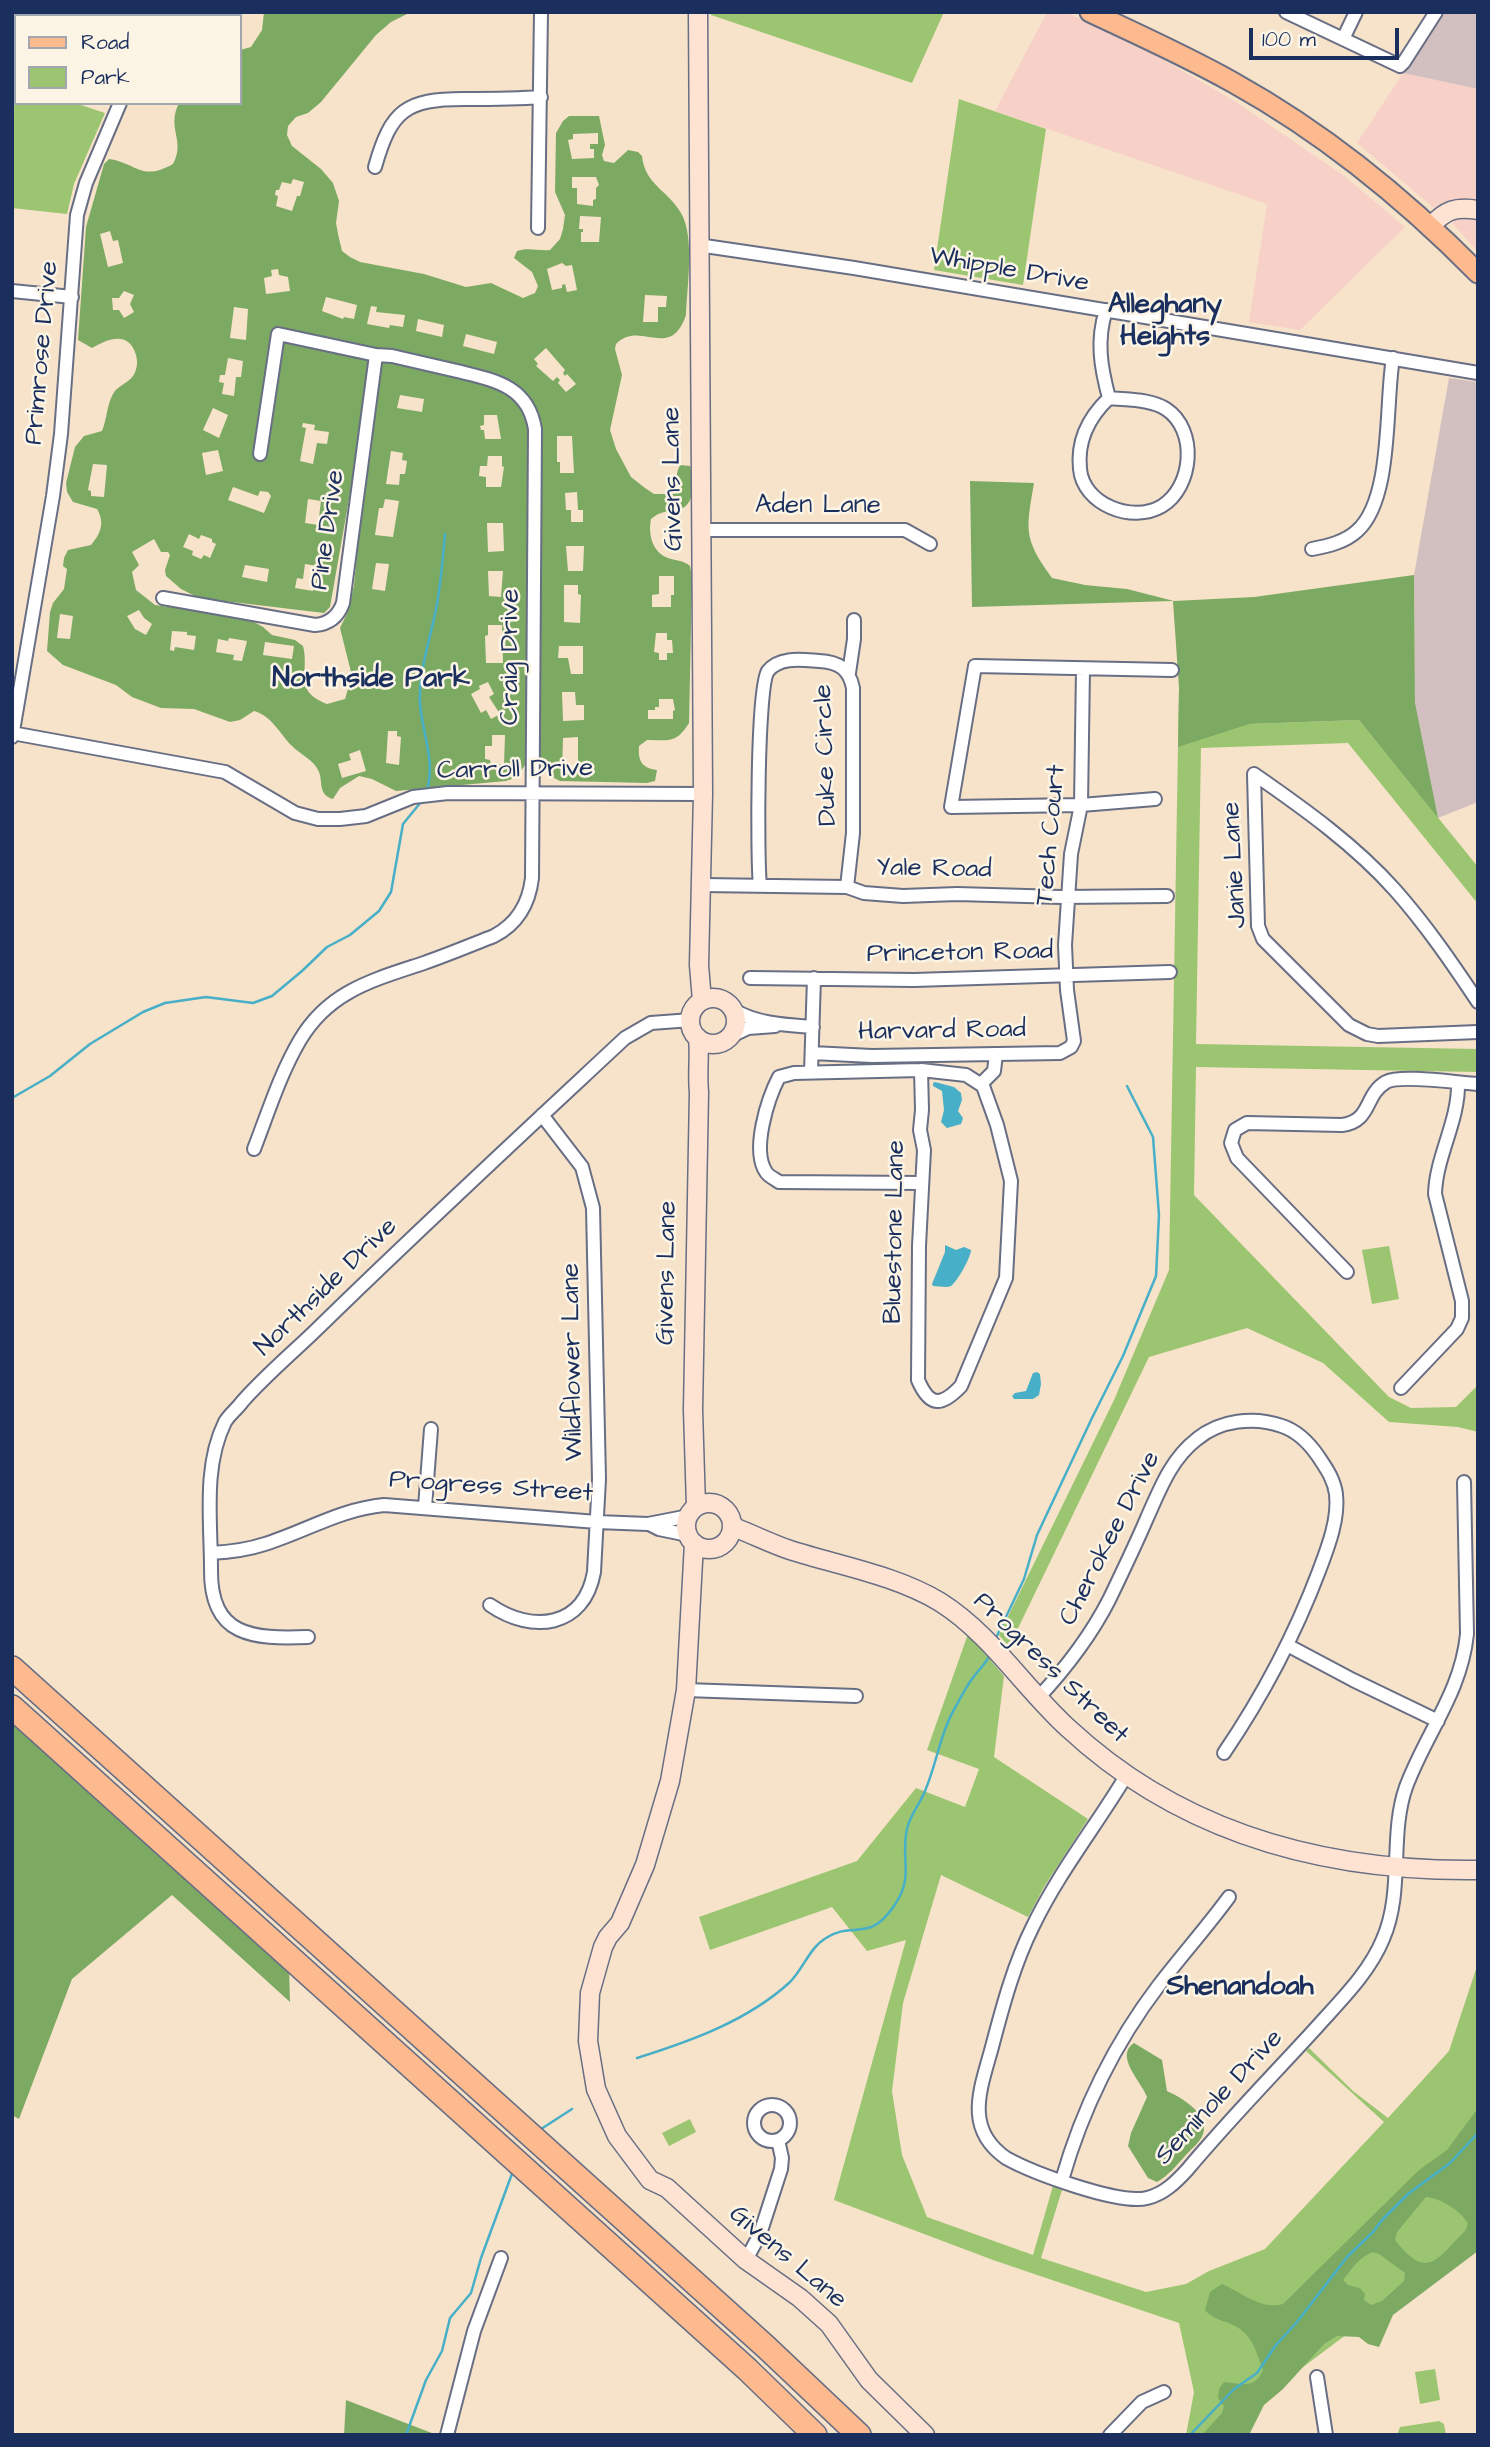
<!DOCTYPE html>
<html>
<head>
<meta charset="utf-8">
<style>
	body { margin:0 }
	#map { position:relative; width:1490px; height:2447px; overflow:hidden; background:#f7e3ca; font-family:"Architects Daughter",sans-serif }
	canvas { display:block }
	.frame { position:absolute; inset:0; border:14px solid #1b2f5e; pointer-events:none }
	.legend { position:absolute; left:14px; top:14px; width:228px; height:91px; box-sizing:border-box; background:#fcf5e5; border:2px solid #a2a6af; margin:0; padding:9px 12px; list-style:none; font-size:21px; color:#1b2f5e }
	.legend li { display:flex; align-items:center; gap:14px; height:35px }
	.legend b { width:35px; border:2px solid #a2a6af }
	.scale { position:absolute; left:1249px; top:28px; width:150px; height:32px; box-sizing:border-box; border:4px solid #1b2f5e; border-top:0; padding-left:9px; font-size:21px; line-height:24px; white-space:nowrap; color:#1b2f5e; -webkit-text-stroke:5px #fcf5e5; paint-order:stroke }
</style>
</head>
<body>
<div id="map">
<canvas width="1490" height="2447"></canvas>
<div class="frame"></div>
<ul class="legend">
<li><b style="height:9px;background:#fcba8e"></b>Road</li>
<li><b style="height:19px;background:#9cc571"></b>Park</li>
</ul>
<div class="scale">100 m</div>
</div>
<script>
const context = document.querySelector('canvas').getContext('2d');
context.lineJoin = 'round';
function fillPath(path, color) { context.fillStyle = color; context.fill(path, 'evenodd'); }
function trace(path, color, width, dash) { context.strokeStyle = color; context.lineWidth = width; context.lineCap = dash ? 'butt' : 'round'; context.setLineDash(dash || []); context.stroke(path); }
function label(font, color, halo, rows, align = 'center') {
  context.font = font + ' "Architects Daughter",sans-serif'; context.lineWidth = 5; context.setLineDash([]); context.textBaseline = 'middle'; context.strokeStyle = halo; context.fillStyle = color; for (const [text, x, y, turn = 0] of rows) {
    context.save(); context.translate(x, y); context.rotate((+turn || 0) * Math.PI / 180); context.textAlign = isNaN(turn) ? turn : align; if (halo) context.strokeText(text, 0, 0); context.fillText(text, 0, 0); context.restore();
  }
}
const built = new Path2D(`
	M1047 12H1066L1157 56 1236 102 1347 178 1405 227 1300 330 1249 322 1267 204 995 111Z
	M1403 73 1478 89V203L1457 200 1434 208 1357 143Z
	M1472 218 1478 220V252L1453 224 1455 219Z`);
const industrial = new Path2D(`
	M1442 12H1478V89L1403 73Z
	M1449 378 1478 382V802L1438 818 1359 720 1415 703 1414 575Z`);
const green = new Path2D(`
	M711 12H944L912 83 711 15Z
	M12 37 16 38V103H75L105 113 74 184 67 214 12 208Z
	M959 99 1046 129 1023 285 934 270Z
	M1179 688 1249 724 1359 720 1478 867V904L1348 743 1201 748 1196 1044 1478 1049V1072L1196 1067 1194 1195 1389 1397 1411 1408 1456 1407 1478 1385V1432L1458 1427 1389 1422 1323 1363 1247 1328 1149 1357 1009 1647 999 1635 1114 1400 1169 1270Z
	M1389 1246 1399 1299 1372 1304 1362 1250Z
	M968 1634 1004 1676 994 1757 1088 1819 1044 1887 1028 1917 941 1875 903 2003 892 2091 902 2155 927 2217 1033 2255 1053 2186 1062 2190 1041 2258 1146 2292 1186 2284 1209 2271 1265 2249 1384 2122 1306 2051 1309 2048 1353 2091 1388 2118 1449 2051 1478 1963V2230L1366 2320 1212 2435H1186L1194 2392 1179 2323 993 2260 834 2200 906 1940 867 1951 832 1907 710 1950 699 1917 857 1861 916 1788 965 1807 979 1769 927 1750Z
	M690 2119 696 2132 669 2146 662 2133Z
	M1435 2369 1440 2400 1420 2404 1415 2372Z
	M1439 2421 1444 2424 1446 2435H1397L1400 2427Z`);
const forest = new Path2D(`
	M264 12H411L391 22 376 35 321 102 308 113 296 117 288 126 287 135 292 146 321 169 333 183 339 201 336 223 338 234 342 251 350 257 360 262 424 274 466 287 491 283 523 298 535 293 538 286 532 272 514 258 517 251C528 247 538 251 550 250L560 239 563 229 565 215 555 192 556 133 563 121 569 116H599L605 145 602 155 604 161 614 163 628 150 638 152 642 156C645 185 668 190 681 213 695 237 687 286 686 315 670 362 640 319 616 344L615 349 622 375 610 430 616 449 631 477 645 488 654 494H673C677 484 675 474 680 465L690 466C693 480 697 507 677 510 666 512 660 511 651 519 648 534 652 552 668 558 677 561 683 560 690 566L692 577 689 723C676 744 669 740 647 740L639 746C638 760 641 768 657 770L655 781 647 783 560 781 554 778 537 760 527 762 517 777 506 781 396 791 372 779 359 776 340 788 333 799C318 795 323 782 319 772 314 759 300 755 291 745 279 733 272 716 254 711L240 720 230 722 194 709 161 708 132 697 116 685 63 665 47 651 50 612 53 603 64 589 67 569 63 566 64 558 68 550 91 545C101 533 105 523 97 509L73 502 67 492 66 483 75 447 84 436 102 431C107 419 107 404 113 394 117 386 128 383 133 376 137 370 138 362 136 355 129 331 109 338 92 348L78 340 86 227 104 164 109 159C137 163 141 182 173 164 186 140 166 129 179 103H240V50L251 47 262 30ZM598 133V144H590V149H594V158L572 159 568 140 573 139V134ZM572 177H596L599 185 596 188V199L593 200V206L577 204V188H572ZM293 179 304 182 300 196H297L292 211 276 206 278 196 275 195 276 190H279L282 182 291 184ZM580 216 601 217 599 242H581V232H583V229H579ZM110 231 113 241 118 240 123 263 108 267 100 234ZM562 263 566 266 572 265 577 290 567 292 565 284 562 285V288L552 290 547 269ZM278 269 279 275 288 277 290 291 266 294 264 278 272 276 271 270ZM124 291 134 295 130 304 134 312 124 318 119 310H113L112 298H119ZM645 295 667 296 666 307H658V322H643ZM326 297 357 305 354 319 344 317 343 319 322 311ZM371 306 377 307 376 312 405 315 403 327 390 325 389 328 367 324ZM234 307 248 309 246 340 230 338ZM418 319 444 325 442 337 416 331ZM466 334 497 342 494 354 463 346ZM546 348 565 370 563 373 565 376 567 374 576 384 566 392 558 383 560 380 557 377 553 381 536 366 538 364 534 359ZM228 358 243 361 241 377H236L234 396 222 394 224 383 219 382 220 375H225ZM400 395 424 399 422 412 397 408ZM213 408 228 415 219 438 203 430ZM484 415H497L501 439H485L484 430H481L480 426 484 425ZM303 423 315 425 314 430 329 432 327 444 317 443 313 464 300 461 306 428 302 427ZM557 436H572L574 473H560V462H557ZM218 450 223 471 206 475 202 453ZM391 451 403 453 402 460 407 461 405 474H400L399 485 386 484ZM488 456H502V466L504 467 501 487H486V477L479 476 480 466H487ZM356 459H366L354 585 349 609 340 628 352 676 345 699 327 704C292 690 310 673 303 646L295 640 272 635 263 627 247 618 155 605 136 590 132 572 139 565 132 552 154 539 161 552H168L170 555 165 570 166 576 181 589 199 598 324 613 330 607ZM93 464 107 465 104 497 91 496V491L88 490ZM233 487 258 496 260 491 268 492 271 496 264 513 228 500ZM577 492 578 510H583V522H571V510H566L565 493ZM308 499 321 501 318 525 305 523ZM385 499 399 501 393 537 375 535 379 508H383ZM487 523H503L504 551 488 552ZM189 534 199 539 201 535 212 539V542L216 544 210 558 204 555 201 559 192 555 193 551 183 547ZM566 546H584L583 571H568ZM376 563 389 564 385 591 372 589ZM305 564 318 566 313 591 295 588 297 578 303 579ZM245 565 269 569 267 582 242 577ZM488 571H503L501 597 489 596ZM659 576H674V595H671V607H652V595L659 594ZM564 585H578V594L581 595 580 623 564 622ZM139 610 144 618 152 624 146 635 135 629 127 616ZM60 614 73 616 70 639 57 638ZM488 625H502L503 663H486L485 636 488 635ZM172 631 187 632V635L196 636 194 650 175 647 174 651 170 650ZM656 633H667V640H672L673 653H667V660H659V653L654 652ZM229 638 247 641 242 661 233 660 234 655 216 652 218 639 228 641ZM265 642 294 646 292 659 263 655ZM559 646H583V674H571L568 658H558ZM488 682 494 694 489 697 500 714 491 719 486 710 481 713 471 694 480 689 479 686ZM562 692H575L576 705H584V720L563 721ZM659 699H673L675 710 673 711V719H648V710H655V707H659ZM388 731H397V736L401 737 399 765 386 763ZM492 735H505L504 764 491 765 490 760 485 759V746H492ZM578 737V771L562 772 563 738ZM360 750 366 771 342 778 338 764 351 760 349 754Z
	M970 481 1034 483C1026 530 1023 538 1052 578L1085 585 1127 589 1174 601 1254 597 1414 575 1415 703 1438 818 1359 720 1249 724 1178 747 1179 688 1173 601 972 607Z
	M12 1721 289 1968 290 2002 172 1895 72 1979 19 2119 12 2115Z
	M1134 2043 1162 2060 1167 2091C1182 2098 1210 2114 1203 2134 1200 2143 1191 2149 1185 2156 1176 2166 1169 2175 1157 2182L1148 2178 1128 2146 1131 2133 1147 2097C1141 2081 1114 2056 1134 2043Z
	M1478 2108V2251L1393 2315 1379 2347 1368 2344 1359 2337 1337 2336 1324 2344 1283 2389 1264 2405 1249 2435H1202L1222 2413 1224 2406 1218 2398 1219 2389 1224 2382C1241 2383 1255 2390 1263 2370 1257 2355 1254 2339 1240 2329 1229 2321 1214 2321 1205 2310L1210 2292 1222 2284C1242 2293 1261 2310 1283 2304L1419 2170 1447 2150ZM1426 2197C1440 2198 1462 2211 1468 2224L1465 2231C1436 2260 1427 2281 1395 2240L1397 2232ZM1373 2252 1379 2254 1405 2273 1404 2281 1382 2301 1371 2305 1364 2300 1365 2294 1360 2288 1348 2285 1343 2280C1351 2270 1360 2256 1373 2252Z
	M346 2400 437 2435H344Z`);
const water = new Path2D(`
	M935 1082 954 1087 961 1093 962 1100 958 1111 963 1118 961 1124 947 1128 941 1122 944 1110 942 1091 933 1086V1083Z
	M945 1245 956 1250 964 1247 971 1250C971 1257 957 1282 951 1286 946 1288 939 1286 933 1286L932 1284 945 1252Z
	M1037 1372 1040 1374 1041 1384 1039 1395 1033 1399H1014L1012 1396 1015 1393 1026 1391 1033 1373Z`);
const stream = new Path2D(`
	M427 790C437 756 417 723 420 689 422 660 432 632 437 604 441 581 443 557 445 534
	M12 1098 50 1076 90 1044 143 1012 165 1003 206 997 253 1003 272 996 302 971 327 947 350 935 379 911 391 892 403 824 421 802
	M995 1640 1024 1579 1037 1535 1092 1418 1123 1356 1156 1276 1159 1215 1153 1137 1127 1086
	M637 2058C691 2041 747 2021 789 1983 803 1970 809 1948 826 1938 854 1920 868 1944 894 1906 915 1876 900 1859 907 1829 910 1815 920 1804 925 1791 937 1763 940 1733 956 1706 961 1697 966 1687 972 1679 979 1669 986 1664 991 1653
	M538 2131 572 2109
	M406 2435 426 2380 442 2351 450 2318 471 2293 481 2258 513 2171
	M1190 2435 1234 2389 1257 2373 1276 2345 1297 2322 1347 2257 1373 2232 1382 2220 1408 2194 1450 2163 1478 2133`);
const street = new Path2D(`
	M1286 12 1400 66 1404 62 1436 12
	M167 16 170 12
	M1343 39 1356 12
	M375 167C391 110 406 99 464 99 490 99 515 99 541 97
	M538 228 541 12
	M698 245 854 268 1478 373
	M12 291 72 297
	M1106 310C1096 341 1101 368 1109 398
	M1109 398C1127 400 1151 399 1166 409 1198 430 1193 487 1162 506 1132 524 1083 504 1080 469 1077 441 1089 417 1109 398Z
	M701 530H905L930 544
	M1312 549C1328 546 1345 542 1357 531 1393 499 1385 404 1393 358
	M163 598 315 625C329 624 338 617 343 603L376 355
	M849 673 854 639V620
	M12 733 225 772 295 813 318 819H340L366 816 413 797 448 793 703 794
	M12 737 53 496 61 434 77 215 86 183 120 103
	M1155 799 1081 805 951 807 975 666 1172 670
	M702 885 847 887 864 893 903 896 957 894 1061 897 1167 896
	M760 886C757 858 757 686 768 671 780 656 803 660 819 661 838 662 849 668 853 688V833L847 887
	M750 978 914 980 1170 972
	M1478 1002C1452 963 1426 925 1395 890 1355 845 1303 808 1254 774L1258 926 1263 939 1349 1025 1367 1034 1378 1036 1478 1032
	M734 1010C757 1024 787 1025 813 1027
	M731 1036 748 1028 775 1026
	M812 1053 872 1056 1060 1053 1071 1047 1074 1041 1067 990 1065 945 1071 854 1081 805 1083 669
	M921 1070 922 1110 920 1130 924 1150 919 1246 918 1380C930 1408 942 1406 961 1386L1006 1278 1011 1181 997 1125 983 1086 966 1075 921 1070 794 1073 779 1077C768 1098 751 1150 766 1172 768 1176 775 1179 779 1182L922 1183
	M811 1072 814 978
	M981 1084 994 1071 996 1054
	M254 1149C268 1113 280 1074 300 1040 329 991 373 980 424 963 447 955 471 945 494 936 517 924 529 904 532 878L535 429C528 385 493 380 457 371 435 366 414 361 392 356L376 355 278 334 260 454
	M1347 1272 1237 1158 1231 1143 1235 1130 1247 1123 1342 1125C1372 1121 1364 1095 1386 1082 1401 1074 1458 1083 1478 1084
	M1401 1388 1457 1329 1462 1318V1301L1435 1194C1436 1156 1459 1121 1458 1083
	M425 1507 431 1429
	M649 1524 659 1529 688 1535
	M211 1553C230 1552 247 1550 265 1544 306 1531 341 1509 384 1505L597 1522 648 1524 689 1516
	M490 1605C532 1634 584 1628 594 1572L599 1479 593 1208 582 1167 542 1115
	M308 1637C253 1639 210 1637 211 1569 211 1521 203 1466 225 1422 229 1415 237 1409 242 1402 264 1377 290 1355 314 1332 416 1232 521 1135 625 1038L651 1023 691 1020
	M1289 1646 1353 1680 1438 1721
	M686 1690 856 1696
	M1038 1698C1066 1668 1090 1637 1109 1600 1122 1573 1135 1546 1147 1518 1160 1489 1171 1459 1197 1439 1220 1420 1254 1416 1282 1426 1297 1431 1309 1443 1318 1456 1326 1468 1334 1479 1336 1494 1339 1519 1328 1547 1319 1571 1294 1637 1264 1694 1224 1753
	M1126 1776C1096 1826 1059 1872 1033 1926 1014 1964 1003 2005 992 2047 981 2088 963 2128 1006 2158 1033 2173 1119 2205 1147 2198 1164 2194 1176 2182 1187 2170 1228 2121 1273 2075 1316 2028 1341 2000 1369 1973 1383 1939 1404 1891 1389 1835 1406 1787 1426 1733 1461 1693 1467 1634L1464 1482
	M754 2123a18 18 0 1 1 36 0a18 18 0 1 1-36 0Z
	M1062 2180C1082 2110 1115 2043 1159 1985 1182 1955 1207 1927 1229 1897
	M746 2260 760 2234 781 2169 782 2158 778 2140
	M1317 2377 1326 2435
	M447 2435 474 2331 501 2258
	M1110 2435 1142 2402 1164 2392`);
const secondary = new Path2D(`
	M698 12 703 794 699 965 702 1001
	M1430 227C1445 210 1456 206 1478 210
	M690 1021a23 23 0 1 1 46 0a23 23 0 1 1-46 0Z
	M686 1526a23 23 0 1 1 46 0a23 23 0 1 1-46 0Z
	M696 1507 693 1410 699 1092C697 1074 700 1056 698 1038
	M732 1523 736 1528C754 1535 772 1544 790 1550 840 1566 895 1575 940 1602 991 1634 1024 1688 1068 1728 1182 1834 1325 1872 1478 1870
	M694 1543 686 1690 670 1781 645 1865 620 1923 608 1937 603 1947 590 1993 588 2041 596 2089 617 2136 650 2180 667 2188 746 2260 800 2298 829 2324 869 2380 925 2435`);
const primary = new Path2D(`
	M1090 12C1139 35 1188 57 1234 83 1324 133 1406 200 1478 273`);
const highway = new Path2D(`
	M12 1668 766 2347 859 2435
	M12 1707 747 2369 815 2435`);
const streetNames = [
	["Whipple Drive",1009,271,10],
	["Primrose Drive",43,353,-85],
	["Givens Lane",674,479,-91],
	["Aden Lane",818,507],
	["Pine Drive",329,530,-82],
	["Craig Drive",512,657,-90],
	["Duke Circle",827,755,-92],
	["Carroll Drive",515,771,-1],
	["Tech Court",1052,835,-85],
	["Janie Lane",1236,865,-93],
	["Yale Road",934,870,1],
	["Princeton Road",960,954,-1],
	["Harvard Road",942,1032,-1],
	["Bluestone Lane",896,1232,-89],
	["Givens Lane",668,1273,-89],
	["Northside Drive",327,1288,-44],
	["Wildflower Lane",574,1362,-91],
	["Progress Street",491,1488,4],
	["Cherokee Drive",1111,1539,-63],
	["Progress Street",1050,1669,44],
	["Seminole Drive",1220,2098,-47],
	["Givens Lane",787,2258,40]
];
const neighbourhoodNames = [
	["Alleghany",1165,306],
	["Heights",1165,338],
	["Northside Park",371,680],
	["Shenandoah",1240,1988]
];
fillPath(built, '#f7d1c8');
fillPath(industrial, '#d2bfc0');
fillPath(green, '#9cc571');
fillPath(forest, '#7daa63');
fillPath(water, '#47afc7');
trace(stream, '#47afc7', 2.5);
trace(street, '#686e84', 16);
trace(secondary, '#686e84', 21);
trace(primary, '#686e84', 23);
trace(highway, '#686e84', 26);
trace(street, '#fff', 12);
trace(secondary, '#fee3d2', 18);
trace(primary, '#fcba8e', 19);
trace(highway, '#fcba8e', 23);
label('26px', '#1b2f5e', '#fcf5e5', streetNames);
label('bold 28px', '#1b2f5e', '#fcf5e5', neighbourhoodNames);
</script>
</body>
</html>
